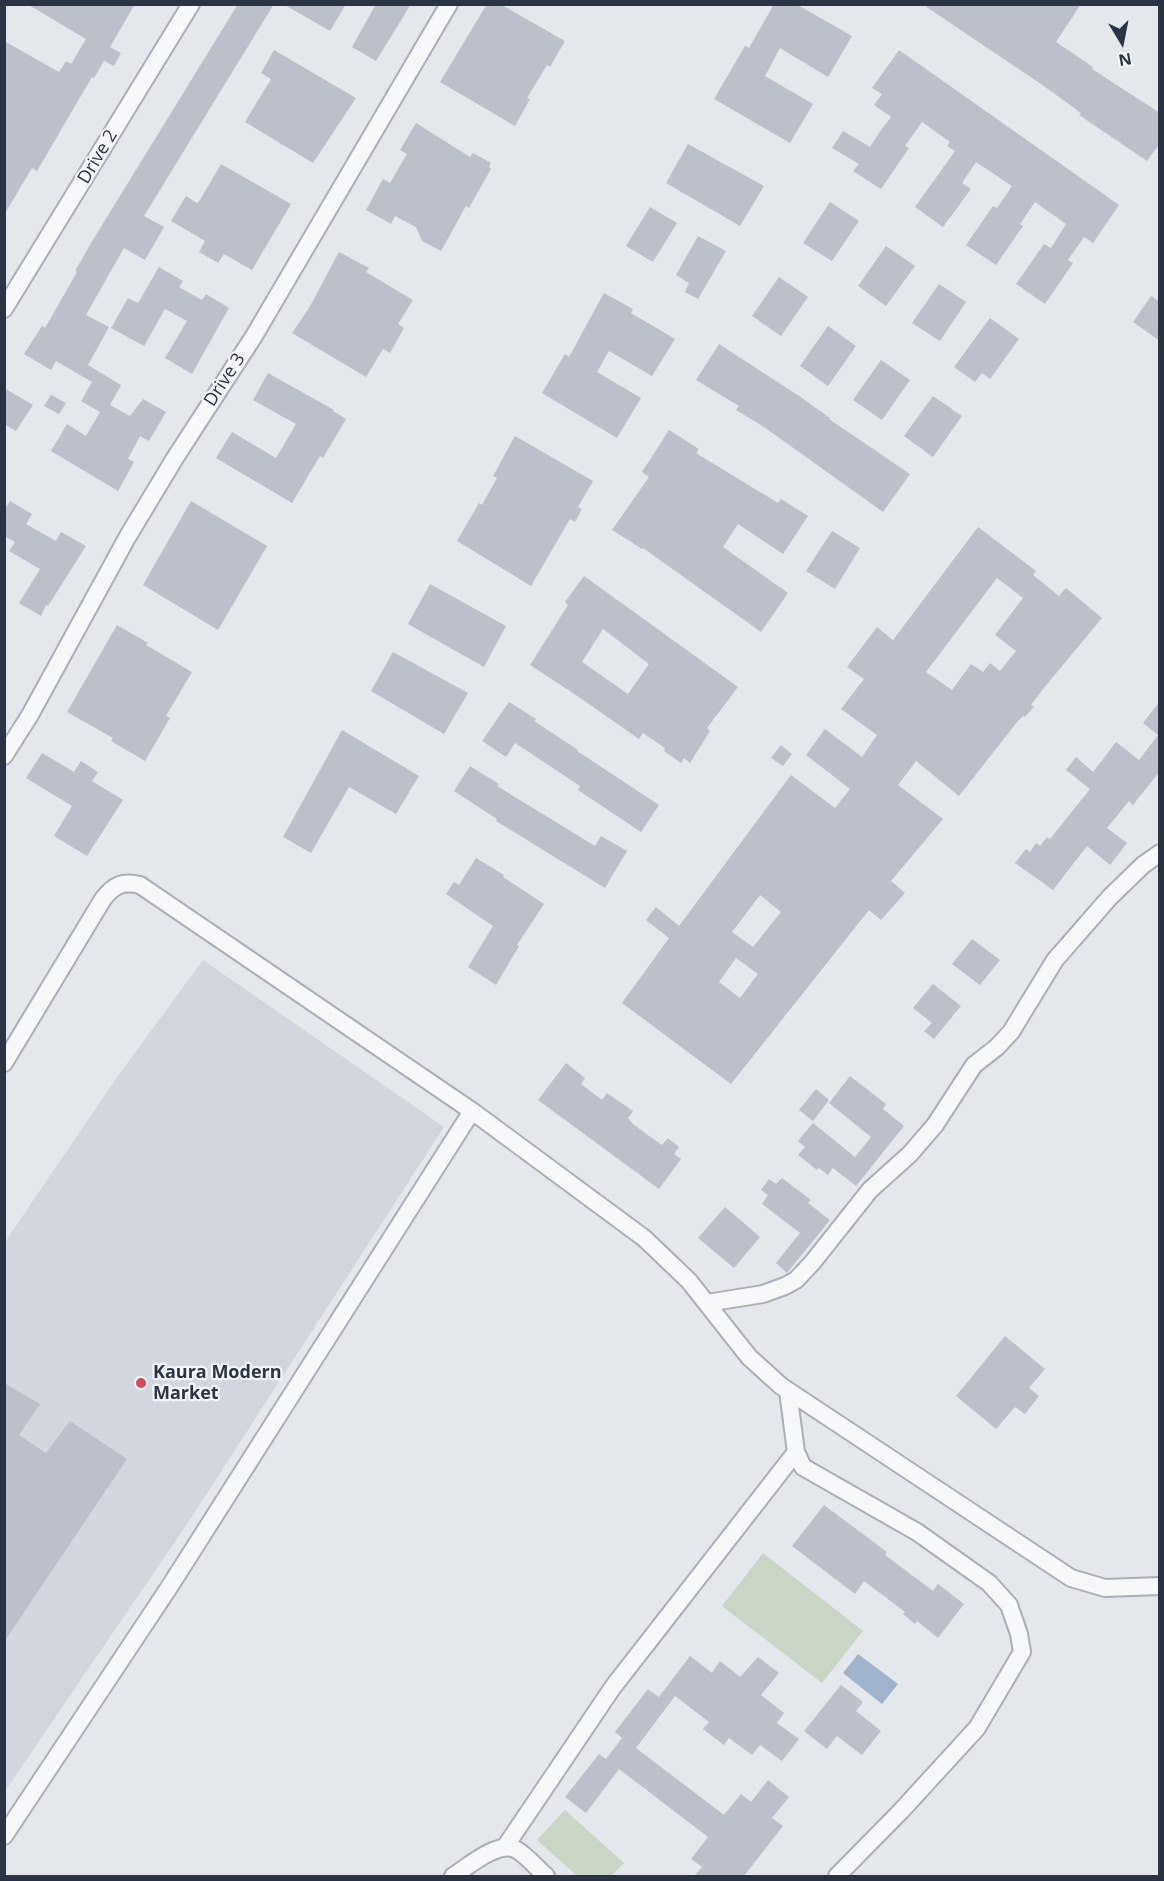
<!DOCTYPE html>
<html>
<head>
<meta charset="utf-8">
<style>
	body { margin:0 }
	#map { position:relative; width:1164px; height:1881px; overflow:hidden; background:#e4e7ec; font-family:"Open Sans",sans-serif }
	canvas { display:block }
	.frame { position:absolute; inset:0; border:6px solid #2b3445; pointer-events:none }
	.north { position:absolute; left:1092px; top:12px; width:60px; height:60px; -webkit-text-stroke:4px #f4f6f9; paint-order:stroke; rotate:170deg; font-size:16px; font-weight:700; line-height:24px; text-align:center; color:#2b3445 }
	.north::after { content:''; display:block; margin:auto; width:21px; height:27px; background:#2b3445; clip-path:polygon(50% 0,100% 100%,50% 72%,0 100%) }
</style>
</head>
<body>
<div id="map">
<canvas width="1164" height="1881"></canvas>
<div class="frame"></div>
<div class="north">N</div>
</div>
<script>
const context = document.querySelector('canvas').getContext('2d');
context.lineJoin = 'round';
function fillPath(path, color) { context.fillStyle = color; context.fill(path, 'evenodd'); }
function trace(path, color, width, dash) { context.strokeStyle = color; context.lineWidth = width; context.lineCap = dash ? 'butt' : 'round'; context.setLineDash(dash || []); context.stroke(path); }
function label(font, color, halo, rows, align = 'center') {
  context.font = font + ' "Open Sans",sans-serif'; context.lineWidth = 4.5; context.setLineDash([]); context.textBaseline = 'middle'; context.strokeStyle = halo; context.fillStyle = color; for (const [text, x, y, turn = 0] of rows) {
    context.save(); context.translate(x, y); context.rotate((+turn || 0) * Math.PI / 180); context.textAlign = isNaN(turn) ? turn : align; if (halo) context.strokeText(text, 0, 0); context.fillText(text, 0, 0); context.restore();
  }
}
const built = new Path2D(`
	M203 960 444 1127 187 1524 5 1791V1242L115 1080Z`);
const green = new Path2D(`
	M763 1553 863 1631 822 1683 722 1606Z
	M565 1810 624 1863 611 1876H577L537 1840Z`);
const water = new Path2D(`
	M858 1654 898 1684 882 1704 843 1673Z`);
const building = new Path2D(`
	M27 4H135L110 47 121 53 114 66 104 61 94 78 92 77 37 171 32 168 4 215V41L59 72 66 61 71 64 86 39Z
	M238 4H274L144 216 164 227 145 260 124 248 86 315 109 327 88 365 121 385 110 405 130 416 143 399 166 412 149 441 140 436 128 459 134 462 118 491 51 451 67 424 86 436 100 412 81 401 92 382 56 361 51 370 24 354 42 326 45 328 77 272 75 271 91 243Z
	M283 4H346L330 31Z
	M376 4H411L376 61 352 47Z
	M487 4H500L565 41 550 67 547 65 527 98 530 99 515 126 440 82Z
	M774 4H796L852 36 828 77 780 48 765 76 813 104 790 143 714 99 745 46 749 48Z
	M922 4H1081L1056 42 1093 67 1092 69 1160 113V143L1147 161 1079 115 1081 113 1041 84Z
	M274 50 356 98 313 163 245 122 271 79 261 73Z
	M899 50 1119 205 1093 243 1084 237 1068 260 1073 263 1045 304 1016 284 1044 244 1051 248 1066 224 1035 202 1020 224 1023 226 996 265 966 245 993 206 997 208 1012 186 976 162 962 183 971 189 943 227 915 207 955 151 947 146 950 142 922 122 905 146 909 148 881 189 853 171 859 164 832 148 843 131 870 147 881 130 891 117 874 105 882 94 872 88Z
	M416 123 470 157 473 153 491 163 489 167 491 169 469 208 466 206 441 251 422 241 416 227 395 216 391 224 366 210 383 179 390 183 407 154 400 150Z
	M688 144 764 186 740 226 666 183Z
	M221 164 291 204 252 270 224 254 218 263 199 252 205 241 171 221 186 196 197 203 200 200Z
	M830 202 859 221 832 261 803 243Z
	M650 207 677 223 653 262 626 246Z
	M698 236 726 251 698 299 685 292 689 283 676 275Z
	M886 246 915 266 886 306 858 286Z
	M339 252 369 268 366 272 413 300 398 324 404 328 390 353 383 349 366 377 292 333 309 308Z
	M159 267 183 281 179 287 202 300 206 294 229 308 192 374 165 358 187 321 165 309 144 346 111 328 128 298 138 303Z
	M779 277 808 297 781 336 752 316Z
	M939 284 966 302 940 341 912 323Z
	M604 293 633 309 631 313 675 339 652 376 609 351 597 372 641 398 617 438 542 393 565 354 569 357Z
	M1151 296 1160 302V341L1133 322Z
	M990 318 1019 339 990 379 982 373 975 382 954 367Z
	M828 326 856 346 828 386 800 366Z
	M719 344 799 396 830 418 829 419 910 474 883 512 764 427 736 410 739 406 696 380Z
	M881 360 910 380 882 420 853 400Z
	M268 373 334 410 333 411 346 419 323 458 320 456 292 503 216 458 232 432 276 458 296 424 253 400Z
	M4 388 33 405 16 431 4 424Z
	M51 395 66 403 59 414 44 406Z
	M933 396 962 416 933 457 904 436Z
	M669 430 699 449 696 453 778 503 781 499 808 516 783 554 738 524 723 547 788 593 761 632 643 548 642 549 612 530 649 477 642 472Z
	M515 436 593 481 578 507 582 509 575 522 570 519 531 586 457 541 479 503 482 505 497 478 493 476Z
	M10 501 32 514 26 524 56 541 61 532 86 546 48 606 46 605 41 616 19 603 40 569 9 551 15 542 4 536V510Z
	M191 501 267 546 218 630 143 585Z
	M978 527 1036 571 1033 575 1059 596 1066 588 1102 618 1043 689 1031 705 1034 707 1025 717 1023 716 1017 722 959 796 916 761 898 785 943 819 891 881 905 893 881 920 869 910 731 1084 622 1003 669 938 646 920 656 907 679 926 791 775 835 808 850 789 806 755 825 729 862 757 877 735 841 709 864 679 847 667 877 627 893 640ZM997 578 1023 598 995 635 1016 651 1000 671 990 663 983 672 971 664 952 690 926 672ZM760 895 781 912 753 947 732 932ZM736 958 758 974 740 998 719 982Z
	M832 531 860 548 835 589 806 571Z
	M584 576 738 687 707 728 710 731 690 763 684 758 681 763 664 751 665 748 643 733 639 739 573 693 530 665 568 605 565 602ZM603 629 649 664 628 694 582 662Z
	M430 584 506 626 484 667 408 624Z
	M117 625 148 643 146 645 192 672 166 716 170 718 145 761 111 741 113 738 67 712Z
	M393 652 468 693 444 734 371 691Z
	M1160 701V771L1133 805 1129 801 1107 828 1127 843 1110 865 1087 846 1053 890 1015 863 1026 849 1030 852 1036 843 1040 846 1047 837 1050 839 1090 789 1066 770 1076 757 1093 772 1116 742 1139 760 1158 735 1143 723Z
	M509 702 536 719 534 721 578 750 577 751 659 805 641 832 578 790 580 786 515 743 506 757 482 741Z
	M342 730 419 776 396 814 349 787 311 853 283 837Z
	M781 745 792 754 783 766 771 758Z
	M42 753 74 772 81 761 98 772 92 781 123 800 87 856 54 836 72 806 26 778Z
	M470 766 499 784 497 786 595 846 601 836 627 851 605 888 496 821 497 819 454 791Z
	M476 858 504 875 503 877 544 904 517 945 519 946 496 985 468 967 493 926 446 894 454 882 459 885Z
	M972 939 1000 960 980 985 952 964Z
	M933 984 961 1006 934 1039 924 1031 932 1023 913 1008Z
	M566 1063 585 1078 581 1084 602 1100 607 1093 633 1111 628 1118 634 1125 662 1145 668 1138 679 1147 674 1154 681 1159 659 1189 538 1100Z
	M850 1076 886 1104 883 1109 904 1126 856 1186 833 1168 828 1175 819 1168 817 1170 798 1155 805 1147 798 1141 813 1123 855 1157 871 1137 829 1103Z
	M816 1089 829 1100 813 1121 799 1110Z
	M782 1178 811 1200 808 1203 830 1220 787 1273 776 1263 800 1233 762 1204 768 1195 761 1190 769 1179 776 1184Z
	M725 1207 760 1237 734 1268 698 1238Z
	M1005 1336 1045 1369 1029 1388 1039 1396 1025 1414 1015 1407 996 1429 956 1396Z
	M4 1383 40 1404 19 1435 46 1453 70 1421 127 1459 4 1642Z
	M824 1505 887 1552 885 1555 933 1591 938 1584 964 1604 938 1638 917 1621 915 1624 903 1614 905 1612 864 1581 855 1594 792 1546Z
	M690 1656 712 1673 720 1661 740 1677 758 1657 779 1673 761 1695 784 1713 777 1723 799 1739 782 1761 760 1745 752 1755 729 1738 724 1745 703 1729 709 1722 675 1696 636 1748 724 1815 741 1794 751 1802 768 1780 789 1797 772 1818 783 1826 744 1876H694L702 1867 691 1859 708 1837 619 1769 586 1813 565 1797 599 1754 606 1759 622 1738 615 1732 648 1689 659 1697Z
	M841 1685 863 1702 856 1711 881 1731 862 1755 837 1736 827 1749 804 1731Z`);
const minor = new Path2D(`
	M4 309 191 4
	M4 756 30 715 128 536 175 458 254 336 449 4
	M4 1063 103 899C114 885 122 881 140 885L472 1111 644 1238 689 1281 749 1357 781 1386 1071 1578 1105 1588 1160 1586
	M707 1303 763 1294 785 1286 796 1280 812 1263 870 1190 910 1154 935 1125 974 1065 997 1047 1011 1032 1055 960 1110 897 1143 865 1160 853
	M788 1391 796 1452 803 1467 917 1532 989 1583 1009 1605 1019 1634 1022 1652 977 1728 901 1811 837 1876
	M4 1836 170 1586 472 1111
	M505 1847 613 1687 796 1452
	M453 1876C468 1867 499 1839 517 1850 527 1856 537 1868 546 1876`);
const markers = [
	[141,1383,6,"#d1495b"]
];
const streetNames = [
	["Drive 2",98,157,-59],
	["Drive 3",225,380,-57]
];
const poiNames = [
	["Kaura Modern",153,1373],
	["Market",153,1394]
];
fillPath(built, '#d2d6de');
fillPath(green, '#c9d6c5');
fillPath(water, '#9fb4cc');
fillPath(building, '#bbc0ca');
trace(minor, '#a9aeb7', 20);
trace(minor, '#f7f8fa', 16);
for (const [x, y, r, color] of markers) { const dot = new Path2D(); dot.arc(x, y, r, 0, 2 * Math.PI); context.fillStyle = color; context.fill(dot); trace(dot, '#f4f6f9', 2); }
label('18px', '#2b3445', '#f4f6f9', streetNames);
label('bold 18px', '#2b3445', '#f4f6f9', poiNames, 'left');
</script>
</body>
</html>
